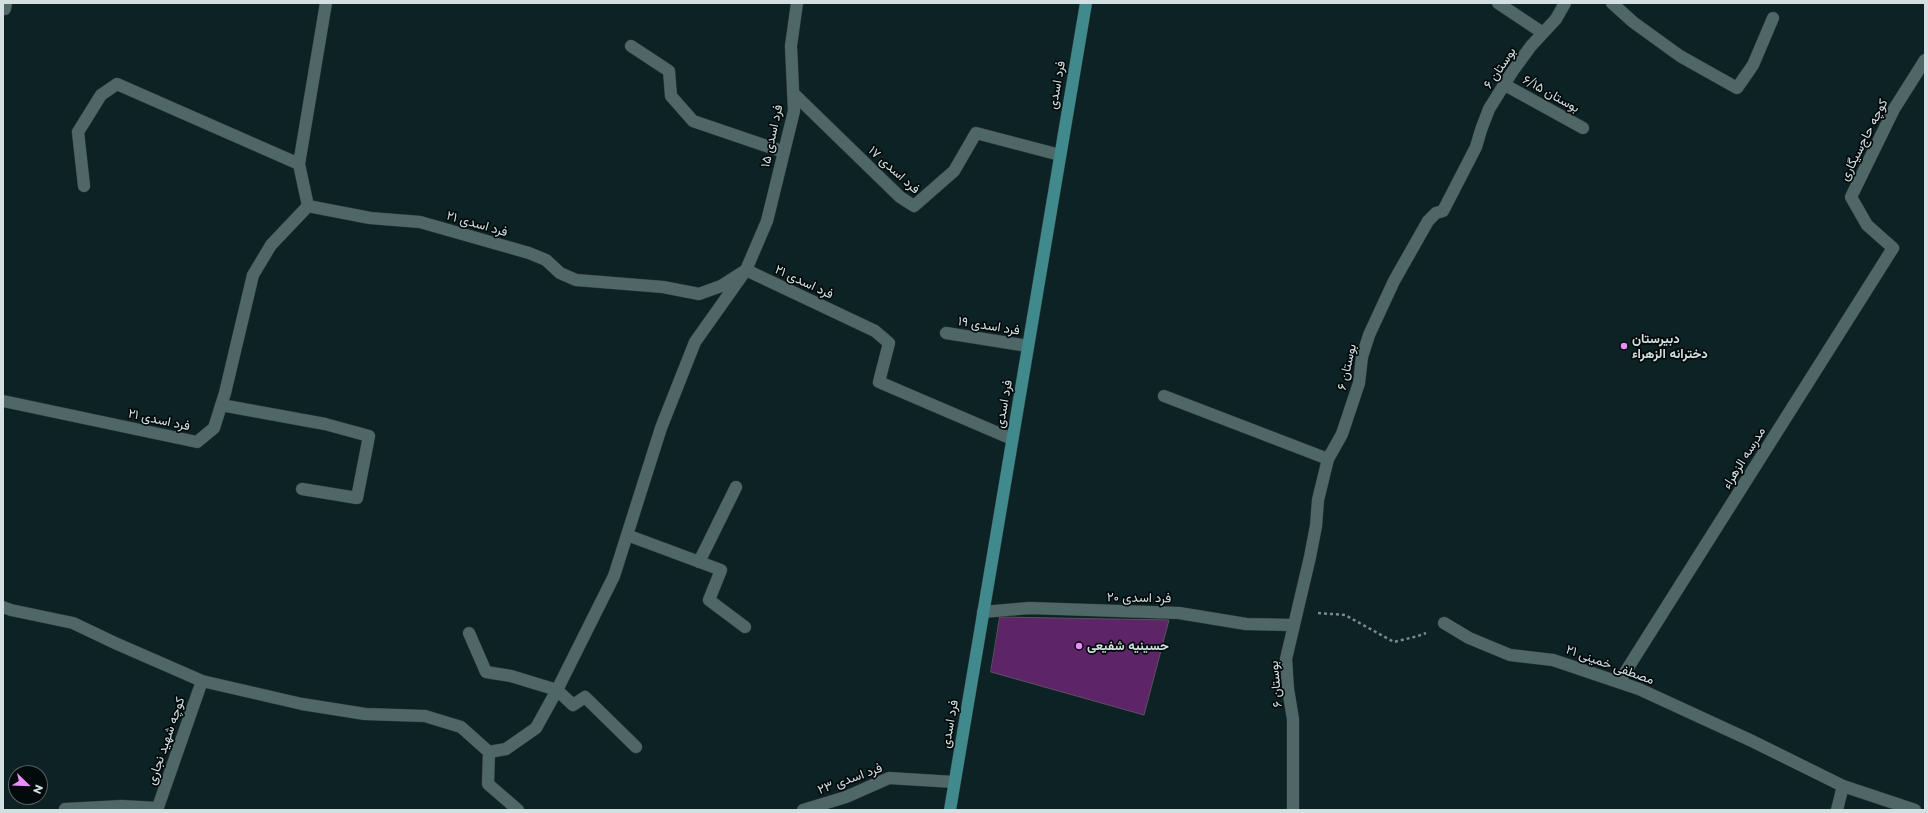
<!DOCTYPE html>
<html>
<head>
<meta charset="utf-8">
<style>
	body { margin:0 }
	#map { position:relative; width:1928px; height:813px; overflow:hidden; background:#0d2224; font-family:Montserrat,sans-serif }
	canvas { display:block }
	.frame { position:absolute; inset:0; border:4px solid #d3e0e1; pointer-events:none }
	.north { position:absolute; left:8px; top:765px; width:40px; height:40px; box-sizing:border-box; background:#030a0b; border:1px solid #566061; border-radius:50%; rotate:113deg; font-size:11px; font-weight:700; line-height:16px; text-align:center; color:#d3e0e1 }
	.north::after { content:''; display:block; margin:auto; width:14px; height:18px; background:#ea8dfd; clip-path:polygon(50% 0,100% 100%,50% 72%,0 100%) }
</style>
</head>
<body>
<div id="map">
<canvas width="1928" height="813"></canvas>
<div class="frame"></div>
<div class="north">N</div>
</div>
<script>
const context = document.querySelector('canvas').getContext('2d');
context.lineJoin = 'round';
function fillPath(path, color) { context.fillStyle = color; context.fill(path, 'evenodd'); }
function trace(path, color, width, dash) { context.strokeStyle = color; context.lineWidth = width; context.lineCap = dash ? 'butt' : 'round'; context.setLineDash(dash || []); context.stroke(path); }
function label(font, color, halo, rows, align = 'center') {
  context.font = font + ' Montserrat,Vazirmatn,sans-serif'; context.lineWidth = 3.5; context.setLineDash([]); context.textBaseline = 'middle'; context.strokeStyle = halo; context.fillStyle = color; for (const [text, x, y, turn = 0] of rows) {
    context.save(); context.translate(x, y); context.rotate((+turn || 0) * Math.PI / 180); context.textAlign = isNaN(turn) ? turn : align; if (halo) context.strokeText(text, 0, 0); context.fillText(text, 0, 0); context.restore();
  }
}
const building = new Path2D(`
	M1000 617 1169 620 1144 715 991 672Z`);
const path = new Path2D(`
	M1318 613 1345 615 1394 642 1418 636 1426 633`);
const minor = new Path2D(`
	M1498 3 1543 33
	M1612 3 1633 22 1680 56 1737 88 1753 65 1773 18
	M5 9 6 3
	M631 46 669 71 671 96 693 121 784 152
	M1505 85 1583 128
	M793 93 900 197 914 206 954 171 976 133 1060 155
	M84 186 78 132 101 95 117 84 299 164
	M308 206 299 164 326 3
	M946 333 1028 346
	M1164 396 1328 459
	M3 401 197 442 214 428 225 393 253 275 271 245 308 206 370 218 420 222 529 253 546 260 560 273 576 280 663 287 699 294 721 286 746 270 875 331 889 343 879 382 1012 439
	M221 405 325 424 369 436 357 498 302 489
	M627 535 721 570 709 600 745 627
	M699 562 736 487
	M3 607 11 610 73 623 115 643 202 681 302 704 365 714 425 716 461 727 489 752 506 749 536 728 557 690 614 576 661 428 695 342 746 270 767 221 794 111 791 46 797 3
	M983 612 1029 608 1179 613 1246 624 1293 625
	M1444 623 1469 638 1510 655 1553 660 1639 689 1752 741 1843 786 1915 810
	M469 633 486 672 511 676 557 690 573 705 585 697 636 747
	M1619 682 1893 248 1867 225 1851 197 1894 109 1925 60
	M489 752 488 784 518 810
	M65 809 122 806 158 808
	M157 810 202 681
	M803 810 846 797 889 778 954 782
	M1293 810V719L1288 689 1286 659 1310 557 1316 526 1318 500 1328 459 1342 434 1359 383 1362 357 1369 335 1394 281 1428 221 1436 213 1443 211 1476 147 1481 130 1489 109 1512 72 1531 46 1556 19 1565 3
	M1837 810 1843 786`);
const major = new Path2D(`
	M950 810 1086 3`);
const markers = [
	[1624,346,4,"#ea8dfd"],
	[1079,646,4,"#ea8dfd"]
];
const streetNames = [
	["بوستان ۶",1500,68,-56],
	["فرد اسدی",1057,85,-80],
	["بوستان ۶/۱۵",1551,94,29],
	["فرد اسدی ۱۵",772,136,-78],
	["کوچه حاج‌سیگاری",1864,140,-63],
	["فرد اسدی ۱۷",894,170,42],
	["فرد اسدی ۲۱",477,224,16],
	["فرد اسدی ۲۱",804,282,25],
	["فرد اسدی ۱۹",989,326,9],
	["بوستان ۶",1347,367,-77],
	["فرد اسدی",1004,404,-80],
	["فرد اسدی ۲۱",159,420,12],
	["مدرسه الزهراء",1744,458,-58],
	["فرد اسدی ۲۰",1139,598,1],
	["مصطفی خمینی ۲۱",1610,665,20],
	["بوستان ۶",1276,684,-95],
	["فرد اسدی",950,724,-80],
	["کوچه شهید ‌نجاری",166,741,-71],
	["فرد اسدی ۲۳",850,779,-20]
];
const poiNames = [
	["دبیرستان",1632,339],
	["دخترانه الزهراء",1632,354],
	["حسینیه شفیعی",1087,646]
];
fillPath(building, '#5d2568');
trace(building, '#5d515f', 1);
trace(minor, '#2e3b3c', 13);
trace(major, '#2e3b3c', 13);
trace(path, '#7a8a8c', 2.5, [3, 3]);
trace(minor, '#506768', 12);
trace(major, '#408a8d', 12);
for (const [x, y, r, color] of markers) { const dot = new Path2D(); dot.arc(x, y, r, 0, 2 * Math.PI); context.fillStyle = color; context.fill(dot); trace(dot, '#030a0b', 1.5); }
label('13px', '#d3e0e1', '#030a0b', streetNames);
label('bold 13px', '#d3e0e1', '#030a0b', poiNames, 'left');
</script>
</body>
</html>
